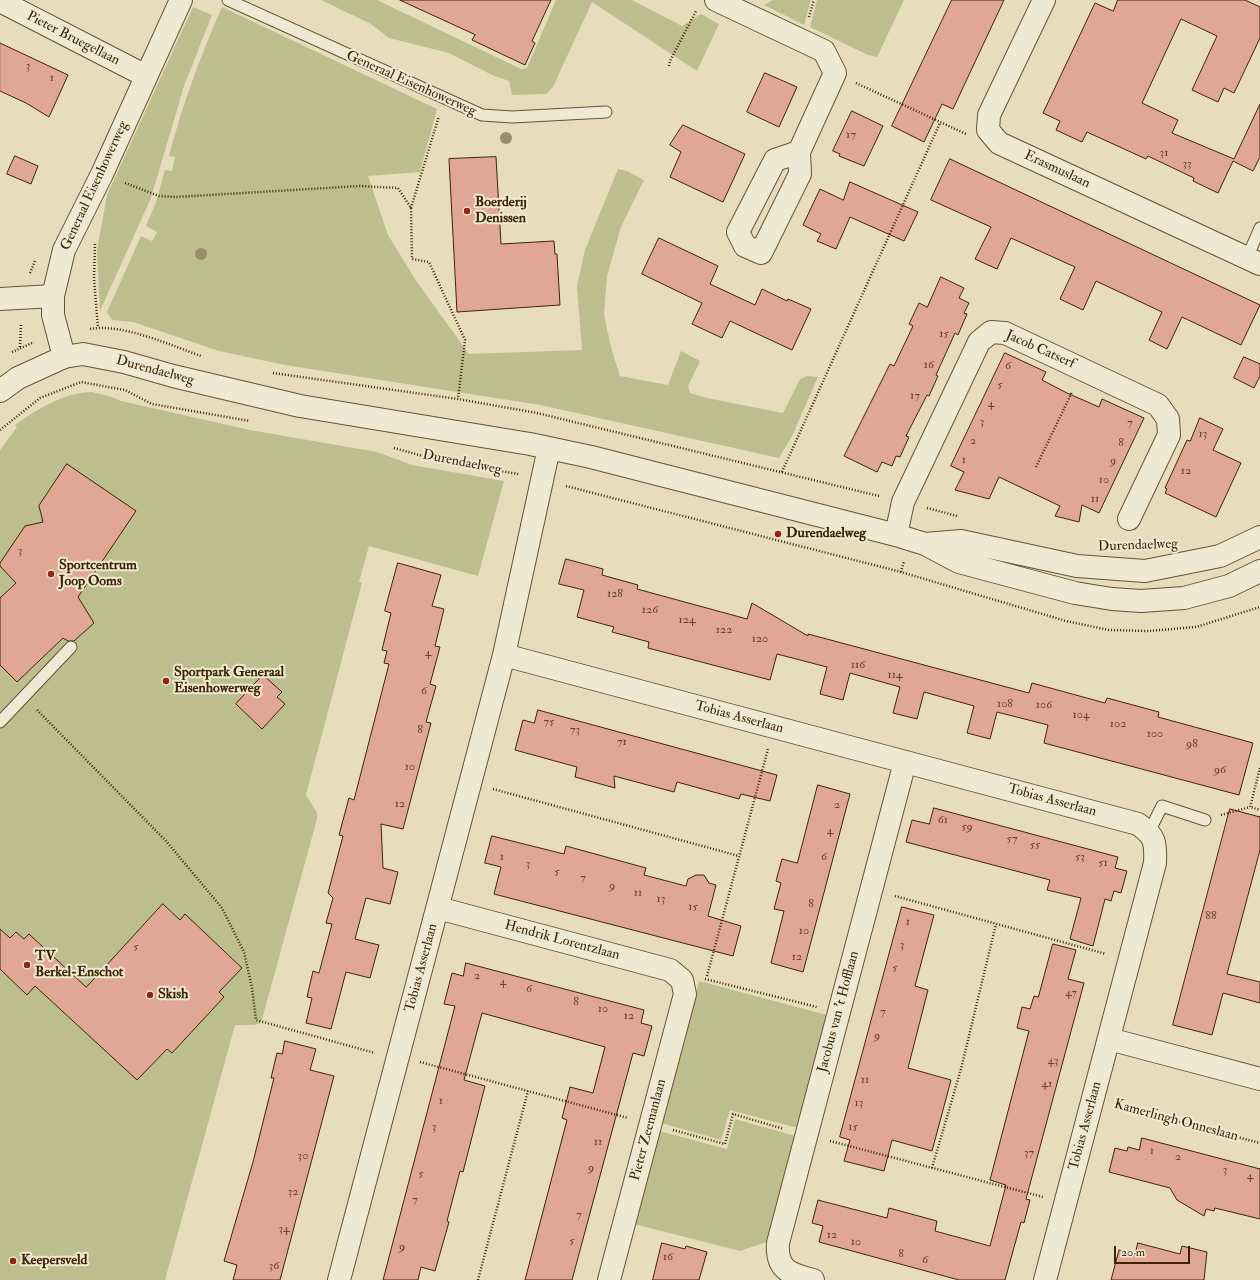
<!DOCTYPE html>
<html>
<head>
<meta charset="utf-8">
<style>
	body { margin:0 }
	#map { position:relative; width:1260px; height:1280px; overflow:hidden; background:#e7ddbd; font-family:"IM FELL Double Pica",serif }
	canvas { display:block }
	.scale { position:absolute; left:1114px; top:1246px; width:76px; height:18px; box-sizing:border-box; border:2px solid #3e2403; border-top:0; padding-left:5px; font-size:12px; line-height:14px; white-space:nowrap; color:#3e2403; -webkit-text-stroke:3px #efe9d4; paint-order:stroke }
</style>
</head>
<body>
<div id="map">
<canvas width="1260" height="1280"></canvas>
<div class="scale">20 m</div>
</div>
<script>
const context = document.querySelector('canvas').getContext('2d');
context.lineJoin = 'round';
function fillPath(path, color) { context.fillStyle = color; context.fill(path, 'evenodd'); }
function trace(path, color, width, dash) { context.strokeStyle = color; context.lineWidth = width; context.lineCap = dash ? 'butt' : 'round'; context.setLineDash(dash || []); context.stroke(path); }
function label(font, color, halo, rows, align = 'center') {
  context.font = font + ' "IM FELL Double Pica",serif'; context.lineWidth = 4; context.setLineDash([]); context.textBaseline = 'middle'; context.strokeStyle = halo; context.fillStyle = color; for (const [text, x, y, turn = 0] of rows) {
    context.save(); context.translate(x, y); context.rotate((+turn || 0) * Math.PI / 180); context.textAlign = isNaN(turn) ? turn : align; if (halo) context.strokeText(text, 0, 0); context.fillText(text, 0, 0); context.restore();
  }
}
const green = new Path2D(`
	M321 0H377L521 69 527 68 556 0H632L682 26 701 14 719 24 697 71 592 2 553 87 546 94 512 95 509 81 492 75 449 53 389 38 371 24Z
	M773 0H811L804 25 764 5Z
	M817 0H904L877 57 868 55 810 27Z
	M193 7 212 15 184 86 151 198 100 311 97 250 107 195Z
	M222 7 437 109 420 172 368 176 388 235 417 282 469 354 582 350 577 286 585 250 618 169 627 171 644 180 621 227 607 276 604 315 612 351 620 376 668 385 681 351 700 361 688 386 690 393 707 398 783 413 800 379 807 376 818 377 792 436 779 458 540 405 285 365 219 351 133 322 112 320 107 312 141 236 152 241 157 232 146 226 156 202 165 170 172 171 175 157 169 156C182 105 201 55 222 7Z
	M92 392 109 396 121 401 250 430 377 452 412 465 504 481 478 576 369 546 359 582 362 583 306 795 317 813V819L261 1023 254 1025H235L165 1280H0V450L17 427 15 425C38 409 62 393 92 392Z
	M699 981 827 1015 798 1128 730 1110 721 1140 661 1123Z
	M735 1119 795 1136 767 1242 740 1251 634 1224 659 1131 727 1149Z`);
const building = new Path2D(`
	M400 0H551L532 41 535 43 525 65 472 40 475 35Z
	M952 0H1004L953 109 942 104 924 142 892 126Z
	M1118 0H1245L1260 7V38L1234 93 1224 88 1218 102 1192 90 1217 36 1181 19 1142 103 1178 120 1172 133 1234 159 1260 104V157L1253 171 1233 161 1218 193 1193 181 1194 178 1148 156 1146 159 1087 132 1082 142 1056 130 1060 121 1043 113 1095 3 1113 11Z
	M0 43 68 75 49 117 26 103 0 91Z
	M765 73 797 87 779 127 747 112Z
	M852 111 883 126 864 166 839 156 840 154 833 151Z
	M683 125 745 154 723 202 670 177 681 152 670 145Z
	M15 156 38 166 31 184 7 174Z
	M496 157 501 244 554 241 555 254H557L560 305 457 312 449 159Z
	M950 159 1260 305 1241 345 1182 317 1167 349 1149 340 1162 312 1096 281 1083 310 1060 299 1075 267 1011 238 997 269 975 259 991 227 931 200Z
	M850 182 918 212 904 241 850 217 836 249 817 241 821 234 803 225 820 189 843 200Z
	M659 238 718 266 710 284 755 305 762 289 787 301 788 299 811 309 792 350 730 321 722 338 692 324 702 303 642 274Z
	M941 277 964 288 959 298 969 303 964 313 967 314 958 335 955 333 936 375 938 376 929 396 927 395 906 436 909 437 900 457 896 456 892 466 882 462 877 472 844 456 890 364 894 366 913 326 909 324 919 303 927 307Z
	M1005 353 1046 372 1042 380 1067 393 1099 407 1102 399 1144 418 1099 513 1082 505 1079 522 1055 516 1060 506 999 477 989 499 955 490 964 472 951 466Z
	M1244 357 1260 364V376L1254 388 1234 378Z
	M1200 418 1223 429 1213 450 1241 463 1216 517 1165 493 1167 489 1165 488 1187 440 1190 441Z
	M67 464 136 511 78 597 94 623 74 641H68L63 638 17 682 0 665V598L16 583 0 566V563L25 526 43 522 39 506Z
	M566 559 603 569 602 575 638 585 637 589 747 619 752 603 808 636V634L1029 693 1032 683 1105 703 1107 698 1159 712 1158 717 1253 743 1239 795 1044 743 1048 725 997 712 990 739 967 733 974 706 924 692 917 719 893 713 900 687 850 673 843 700 820 694 827 667 777 654 770 680 648 648 649 642 612 632 614 627 577 617 584 590 559 584Z
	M398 563 441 575 432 606 444 609 435 646 440 647 430 684 436 686 426 722 431 723 403 829 381 824 383 868 398 872 390 904 366 898 355 939 379 945 370 978 346 972 331 1029 306 1023 312 998 307 997 313 971 319 973 332 924 326 923 333 898 328 893 343 836 339 835 349 798 354 800 389 664 384 663 387 651 382 650 391 613 385 611Z
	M263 675 282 692 277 697 285 704 262 729 236 704Z
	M538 710 777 775 770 801 741 794 739 799 677 782 674 792 614 776 615 788 575 777 577 767 515 750 523 720 534 723Z
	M818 785 850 794 803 972 771 963 784 911 774 909 781 883 776 881 782 859 797 863Z
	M934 808 1118 857 1115 868 1127 871 1121 893 1114 891 1111 901 1105 899 1093 946 1070 939 1081 898 1047 890 1050 880 906 842 912 820 929 824Z
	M1230 809 1260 817V850L1227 974 1260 982V1003L1223 993 1212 1035 1173 1025Z
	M492 836 564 854 566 846 646 868 644 875 686 886 688 879 696 875H704L709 883 716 885 708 916 741 926 733 956 494 894 501 867 485 863Z
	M163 904 180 920 185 914 242 968 219 992 224 997 172 1053 167 1049 137 1080 35 986 27 995 0 969V929L10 938 16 932 24 939 29 934 86 987Z
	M902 907 934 915 915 986 928 990 908 1068 951 1080 932 1151 892 1140 884 1171 844 1161 850 1140 840 1137Z
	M1053 944 1076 950 1068 979 1084 983 1026 1199 1030 1200 1024 1223 1021 1222 1005 1280H959L819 1242 823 1226 812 1223 818 1200 887 1218 889 1208 937 1221 935 1231 990 1246 1006 1185 990 1180 1029 1031 1017 1028 1022 1007 1030 1009 1034 996 1038 997Z
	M466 963 644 1010 641 1023 652 1026 644 1056 633 1053 572 1280H525L567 1120 562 1118 570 1087 593 1093 605 1047 482 1013 464 1080 485 1086 463 1172 460 1171 447 1221 449 1222 435 1271 421 1267 418 1280H383L455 1006 444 1004 452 973 463 976Z
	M285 1041 316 1049 310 1070 334 1076 280 1280H233L237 1265 224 1261 253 1162 274 1078H271L277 1053 282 1054Z
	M1142 1138 1260 1169V1219L1215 1208 1214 1211 1206 1209 1204 1216 1177 1200 1170 1188 1109 1172 1115 1148 1127 1151 1128 1147 1139 1150Z
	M662 1243 685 1249 686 1246 707 1252 699 1280H653Z
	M1138 1243 1180 1254 1182 1246 1207 1252 1204 1280H1111L1119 1250 1135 1254Z`);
const path = new Path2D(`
	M809 17 814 0
	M669 66 670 61 696 11
	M856 83 966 134
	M125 183 159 196 176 197 360 186 398 188 411 208 412 259 429 262 465 340 458 399
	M411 208 439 116
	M95 244 94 279 98 328
	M30 273 35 261
	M90 329C122 323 170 345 201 356
	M20 347 21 323
	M12 352 34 342
	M273 373 458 399 537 413 879 496
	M0 430 40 398 81 382 125 390 152 404 250 421
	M394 448 437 460 518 474
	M1036 467 1072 392
	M782 472 940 123
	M566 486 901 572 1066 621 1109 630 1149 631 1196 627 1260 607
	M927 508 957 516
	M901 572 904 561
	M37 710 166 841 222 908 244 952 252 988 256 1020 375 1053
	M1260 768 1250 807 1260 810
	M493 789 739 856
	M1221 815 1250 807
	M895 896 1106 954
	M707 976 768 749
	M705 979 817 1007
	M420 1062 628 1118
	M1115 1105 1260 1143
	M673 1130 725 1144 733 1114 784 1129
	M830 1141 1043 1197
	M932 1168 961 1069 996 924
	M478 1280 528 1091`);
const service = new Path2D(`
	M228 0 482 115 512 117 606 112
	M1247 258 1260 228
	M0 722 71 647
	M1149 832 1162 806 1205 820`);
const minor = new Path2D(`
	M716 0 824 51 835 73 799 152 800 174 761 253 745 246 738 232 775 160 799 152
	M1044 0 989 115 988 130 999 143 1260 264
	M0 1 146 76
	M0 299 53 296
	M64 357 83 354 124 362 173 376 300 406 530 444 591 457 896 535 925 544 959 562 1075 593 1112 599 1141 601 1184 598 1229 586 1260 571
	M896 535 903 502 979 342 991 332 1005 333 1158 405 1168 419 1169 435 1129 519
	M925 544 961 541 1077 566 1145 571 1220 556 1260 537
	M504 655 1138 824C1155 836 1156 842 1155 863L1045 1280
	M438 908 670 970 682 980 685 994 609 1280
	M1109 1039 1260 1079
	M339 1280 504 655 549 448
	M813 1280C790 1274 776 1270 778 1243L905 762`);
const tertiary = new Path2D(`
	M0 391 18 378 64 357 53 315V296L64 250 102 174 181 0`);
const trees = [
	[506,138],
	[201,254]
];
const markers = [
	[467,211,4,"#8f2418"],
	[778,534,4,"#8f2418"],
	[51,574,4,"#8f2418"],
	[166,681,4,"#8f2418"],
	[27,965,4,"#8f2418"],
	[150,995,4,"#8f2418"],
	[13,1261,4,"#8f2418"]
];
const numberNames = [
	["3",28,66],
	["1",52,78],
	["17",851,135],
	["31",1164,153],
	["33",1187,164],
	["15",944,334],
	["16",929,365],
	["6",1008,366],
	["5",1000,385],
	["17",915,396],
	["4",991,404],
	["3",982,422],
	["7",1130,423],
	["13",1203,434],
	["2",973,441],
	["8",1121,443],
	["1",964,460],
	["9",1113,461],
	["12",1186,471],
	["10",1104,480],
	["11",1095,499],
	["3",20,551],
	["128",615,594],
	["126",650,610],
	["124",687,620],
	["122",724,630],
	["120",760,639],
	["4",428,653],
	["116",858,665],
	["114",895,675],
	["6",424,691],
	["108",1005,704],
	["106",1044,705],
	["104",1081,715],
	["75",549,722],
	["102",1118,724],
	["8",420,730],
	["73",575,730],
	["100",1155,734],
	["71",622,742],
	["98",1192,744],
	["10",410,767],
	["96",1220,770],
	["12",400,804],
	["2",837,805],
	["61",943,820],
	["59",967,827],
	["4",830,831],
	["57",1012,839],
	["55",1035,845],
	["1",502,857],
	["6",824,857],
	["53",1080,857],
	["51",1103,863],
	["3",528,864],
	["5",557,872],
	["7",583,878],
	["9",612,886],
	["11",638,893],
	["13",661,899],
	["8",811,904],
	["15",693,907],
	["88",1211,916],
	["1",908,922],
	["10",804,931],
	["3",902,945],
	["5",136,947],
	["12",797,957],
	["5",895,968],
	["2",477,976],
	["4",503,982],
	["6",529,989],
	["47",1071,993],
	["8",576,1002],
	["10",603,1009],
	["7",883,1012],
	["12",629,1016],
	["9",877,1036],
	["43",1053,1061],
	["11",865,1080],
	["41",1047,1084],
	["1",441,1101],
	["13",859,1103],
	["3",434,1127],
	["15",853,1127],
	["11",598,1142],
	["1",1152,1151],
	["37",1029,1153],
	["30",303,1156],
	["2",1178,1157],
	["9",591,1168],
	["3",1225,1170],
	["5",421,1174],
	["4",1250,1176],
	["32",293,1192],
	["7",415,1200],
	["7",579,1215],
	["34",284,1229],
	["12",832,1235],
	["5",572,1241],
	["10",856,1242],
	["9",402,1247],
	["8",901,1254],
	["16",668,1257],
	["6",925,1260],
	["36",274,1266]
];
const streetNames = [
	["Pieter Bruegellaan",73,39,27],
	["Generaal Eisenhowerweg",411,84,24],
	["Erasmuslaan",1057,170,25],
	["Generaal Eisenhowerweg",95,186,-65],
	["Jacob Catserf",1040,350,24],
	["Durendaelweg",155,371,15],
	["Durendaelweg",462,463,11],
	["Durendaelweg",1138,546,-2],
	["Tobias Asserlaan",739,718,15],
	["Tobias Asserlaan",1052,801,15],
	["Hendrik Lorentzlaan",562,941,15],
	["Tobias Asserlaan",422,968,-75],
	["Jacobus van 't Hofflaan",839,1012,-75],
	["Kamerlingh Onneslaan",1176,1121,15],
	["Tobias Asserlaan",1086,1126,-75],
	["Pieter Zeemanlaan",649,1130,-75]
];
const poiNames = [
	["Boerderij",475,203],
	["Denissen",475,219],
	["Durendaelweg",786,534],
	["Sportcentrum",59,566],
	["Joop Ooms",59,582],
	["Sportpark Generaal",174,673],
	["Eisenhowerweg",174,689],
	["TV",35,957],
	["Berkel-Enschot",35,973],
	["Skish",158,995],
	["Keepersveld",21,1261]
];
fillPath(green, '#bcbf8d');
fillPath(building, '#e1a796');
trace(building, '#3e2403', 1);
trace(service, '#685232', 13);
trace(minor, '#685232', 24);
trace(tertiary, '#685232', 24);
trace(path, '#3e2403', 2.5, [1, 2]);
trace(service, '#efe9d4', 11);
trace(minor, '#efe9d4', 22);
trace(tertiary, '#efe9d4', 22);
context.fillStyle = '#9c8d6a';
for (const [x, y] of trees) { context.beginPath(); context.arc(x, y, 6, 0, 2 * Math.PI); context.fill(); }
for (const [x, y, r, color] of markers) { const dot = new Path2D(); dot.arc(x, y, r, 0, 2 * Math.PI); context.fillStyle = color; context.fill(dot); trace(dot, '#efe9d4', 1.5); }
label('12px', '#674528', null, numberNames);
label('14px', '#3e2403', '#efe9d4', streetNames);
label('bold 14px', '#3e2403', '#efe9d4', poiNames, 'left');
</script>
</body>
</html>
